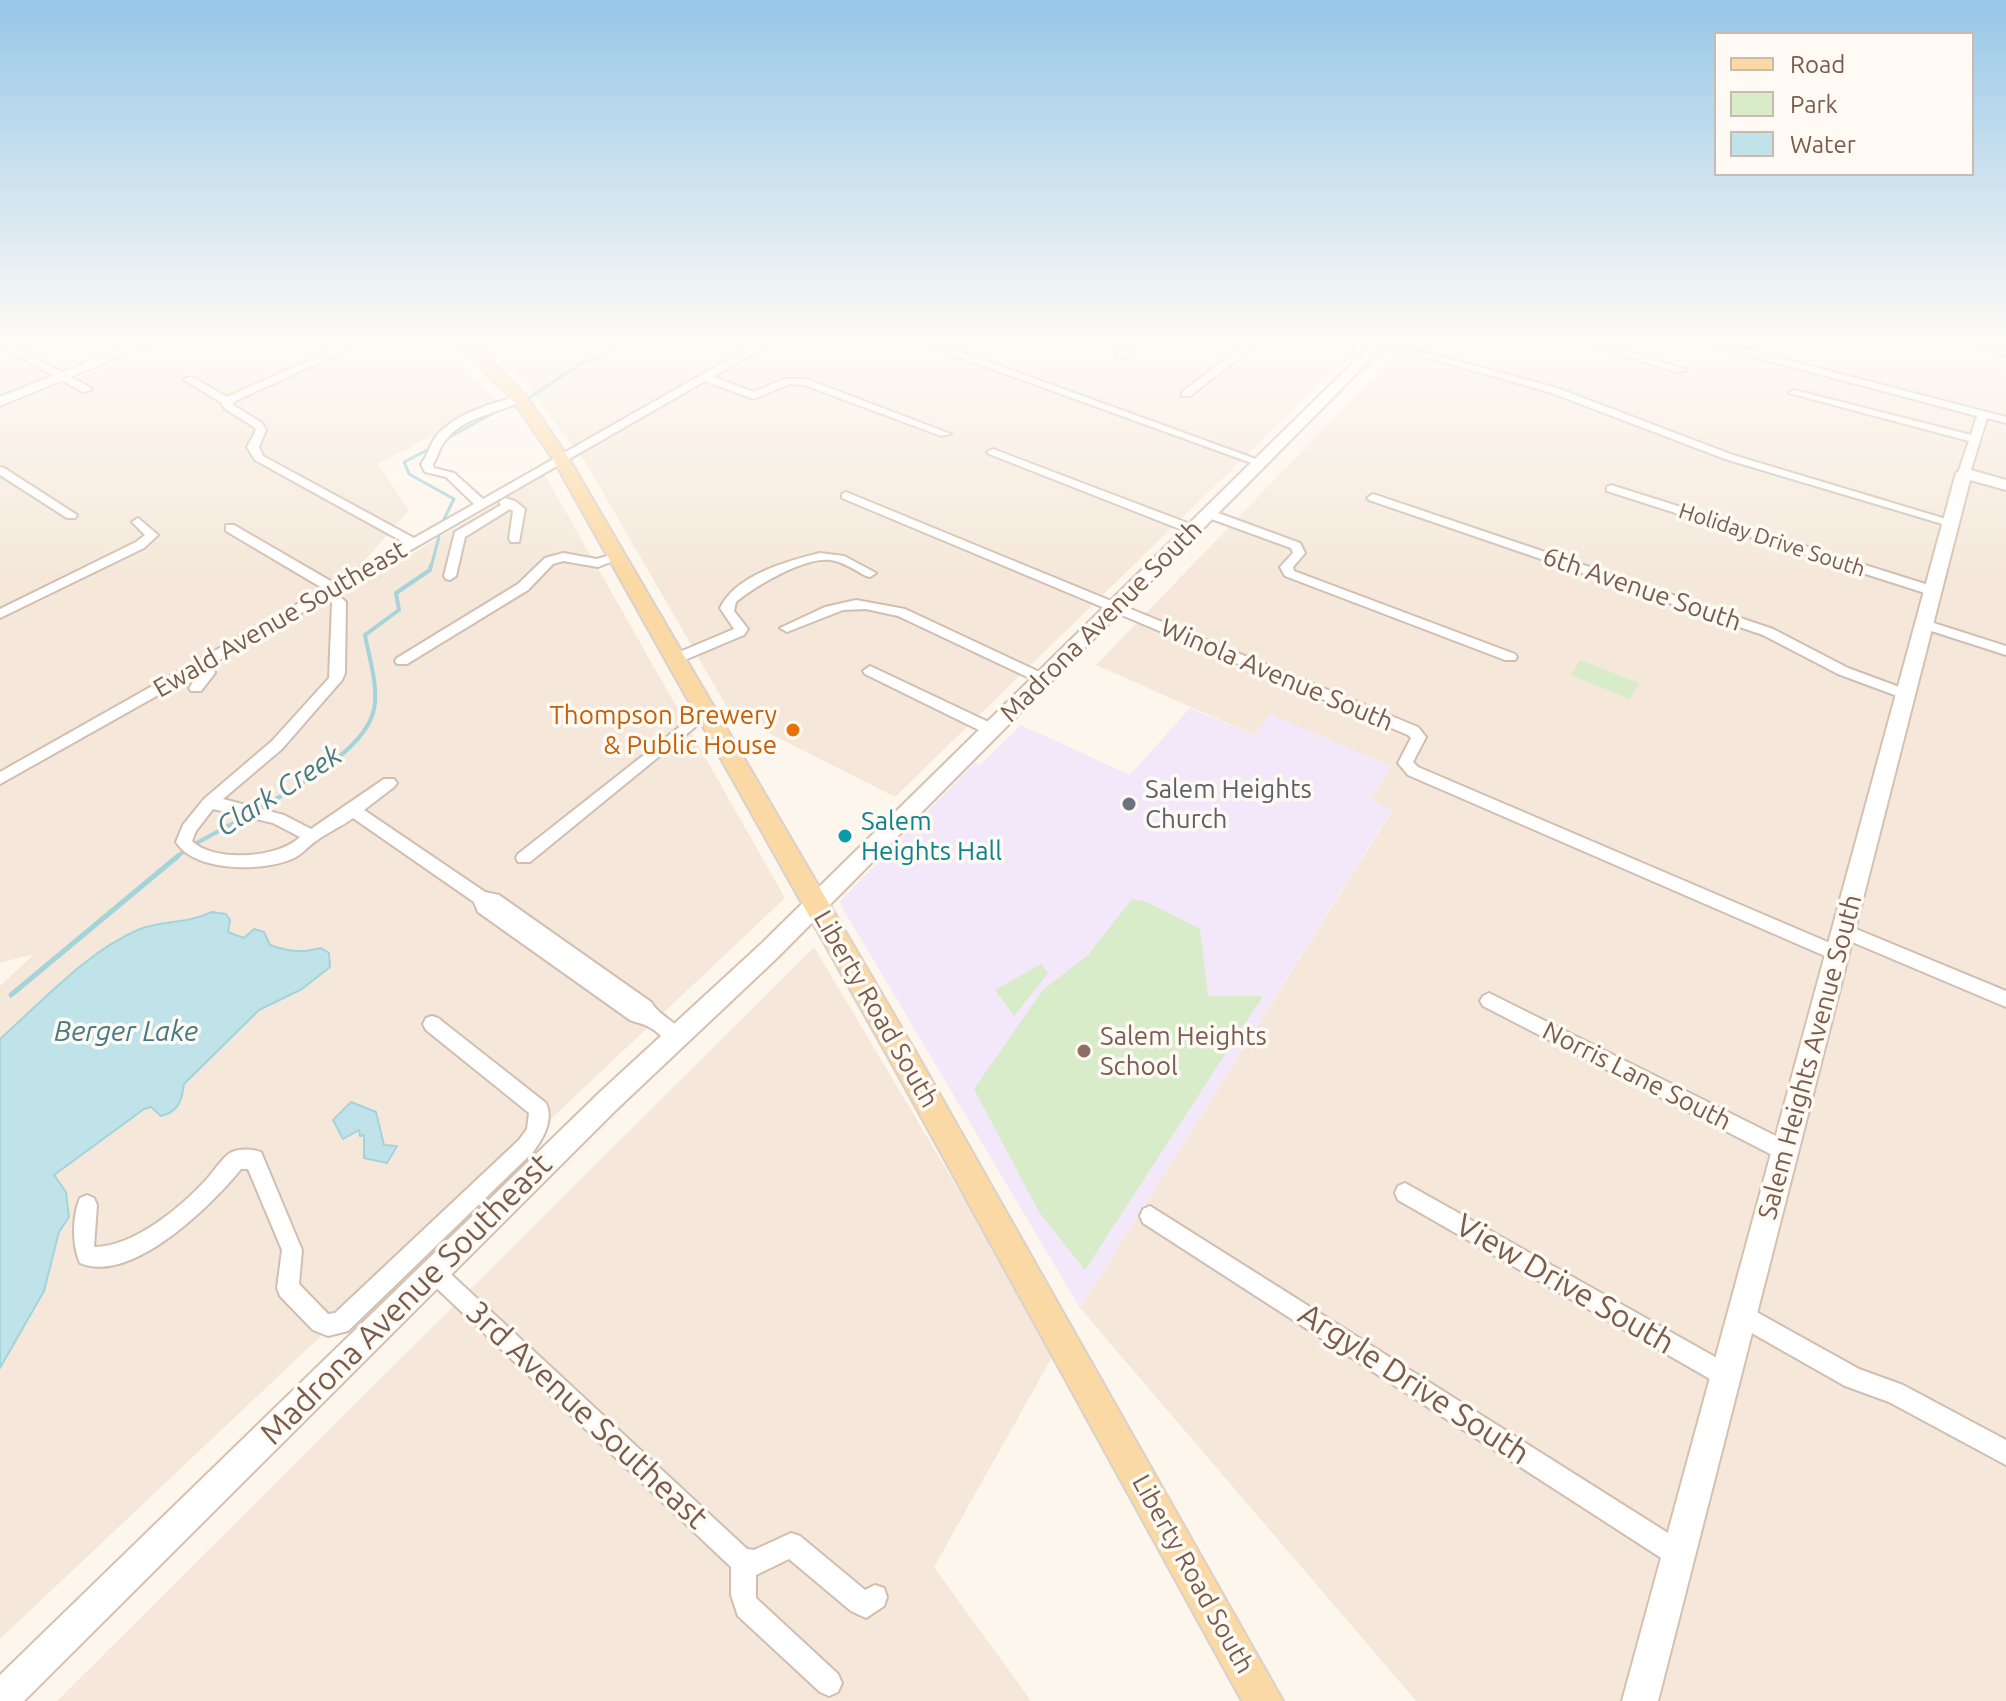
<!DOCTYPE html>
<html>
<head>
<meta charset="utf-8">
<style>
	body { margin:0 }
	#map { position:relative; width:2006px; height:1701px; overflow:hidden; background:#fdf6ec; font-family:Ubuntu,sans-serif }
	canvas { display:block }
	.legend { position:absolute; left:1714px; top:32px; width:260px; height:144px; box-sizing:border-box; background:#fffaf3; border:2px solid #cabbb1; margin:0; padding:10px 14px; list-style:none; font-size:24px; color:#7a5c4d }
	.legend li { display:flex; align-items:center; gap:16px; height:40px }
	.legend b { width:40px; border:2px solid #cabbb1 }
</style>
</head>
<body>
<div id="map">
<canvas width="2006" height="1701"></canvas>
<ul class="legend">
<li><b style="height:10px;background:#fbd9a5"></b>Road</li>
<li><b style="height:22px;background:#d8ecc9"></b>Park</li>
<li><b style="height:22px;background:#bfe3e8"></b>Water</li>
</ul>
</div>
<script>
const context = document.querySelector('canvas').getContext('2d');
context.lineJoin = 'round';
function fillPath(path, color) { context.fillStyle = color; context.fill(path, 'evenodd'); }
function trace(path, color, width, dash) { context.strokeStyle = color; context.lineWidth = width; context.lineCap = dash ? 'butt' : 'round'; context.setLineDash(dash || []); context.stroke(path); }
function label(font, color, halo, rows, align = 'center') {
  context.font = font + ' Ubuntu,sans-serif'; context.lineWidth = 7; context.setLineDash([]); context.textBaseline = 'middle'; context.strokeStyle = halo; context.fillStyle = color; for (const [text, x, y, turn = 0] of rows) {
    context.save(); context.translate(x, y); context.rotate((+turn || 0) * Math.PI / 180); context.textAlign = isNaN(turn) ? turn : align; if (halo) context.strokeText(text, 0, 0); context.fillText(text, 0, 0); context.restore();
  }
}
const residential = new Path2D(`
	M0 338H142L0 395Z
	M177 338H439L498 402 378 464 409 510 326 605 545 475 785 898 0 1639V986L34 954 0 963V409Z
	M1367 338 895 797 731 714 586 463 521 378 476 339Z
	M1411 338H2006V1701H1416L1080 1308 1392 811 1370 800 1390 768 1254 735 1096 665Z
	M814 947 1055 1352 934 1567 1031 1701H57Z`);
const education = new Path2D(`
	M1190 708 1254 735 1270 714 1389 765 1390 768 1370 800 1392 810 1080 1308 839 902 975 763 980 765 1021 725 1130 775Z`);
const green = new Path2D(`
	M1580 660 1639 683 1630 699 1571 675Z
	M1132 899 1147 902 1200 929 1208 996H1263L1085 1270 1039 1212 974 1089 1043 990 1088 955Z
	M1041 964 1048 973 1014 1016 995 990Z`);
const water = new Path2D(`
	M212 912 226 914 230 920 228 932 244 938 254 929 264 932 270 945C289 952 302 953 321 948L329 953 330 967 302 989 259 1010 184 1084C182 1101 178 1112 161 1116L151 1107 144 1109 54 1175 66 1192 69 1217 59 1232 44 1291 0 1368V1039C43 1001 87 951 140 929 162 920 185 925 212 912Z
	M351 1102 376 1112 384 1145 397 1146 387 1163 364 1158V1135L360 1136 359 1130 343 1139 342 1137 333 1120Z`);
const streamFar2 = new Path2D(`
	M526 400 579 365 640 338
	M444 440 503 408 519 405
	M433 447 404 462 409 474 454 499 444 519
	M431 567 439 537`);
const streamFar1 = new Path2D(`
	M256 811C290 790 358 755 372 716 381 693 369 658 365 635L399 610 396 593 430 570 431 565
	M193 845 248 815
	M176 858 185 850`);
const stream = new Path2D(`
	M11 995 178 856`);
const street = new Path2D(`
	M359 338H373L233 402V405L262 423 266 430 259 447 263 456 414 538 474 504 446 477 425 472 421 464C428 455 430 444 437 435 458 413 491 403 520 396L525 399C501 414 464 415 445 441 439 448 438 457 433 464L434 468 454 473 483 499 766 338H779L713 377 754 392 784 379H806L951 434 941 436 805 385 789 384 754 399 705 381 336 593 346 602 345 673 342 680 282 749 223 799 284 815 311 829 384 779H394L397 783 394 787 364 810 485 892 499 895 651 1002C660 1017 678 1022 686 1037L683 1043C669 1048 661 1033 649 1027 643 1023 636 1023 630 1020L478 912 474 902 353 818C341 827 328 832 316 841 307 847 302 855 292 859 262 872 194 872 176 842L183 825 204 799 272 741 329 678 332 603 326 599 212 664 215 673 201 691H191L189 688 201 671 0 784V772L324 589 226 531V525H234L334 583 405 543 255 460 247 447 256 430 254 427 224 408 222 403 183 379 192 377 227 397ZM213 809 273 823 300 837C279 858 214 863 192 841L196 831Z
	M907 338H923L1267 463 1257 465Z
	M1135 338H1147L1125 357H1117V353Z
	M1253 338H1265L1190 396H1182V392Z
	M1565 338H1583L1687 370 1678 372Z
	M1683 338H1702L2006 417V423L1987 418 1970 473 1960 475 1958 473 1969 441 1789 393 1794 390 1971 435 1977 416Z
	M1946 338H1965L2006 349V355Z
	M0 339 91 388 92 390 83 392 0 346Z
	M1379 340 1557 388 1733 455 1956 522 1950 526 1946 525 1725 459 1549 392 1379 344Z
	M993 449 1198 527 1200 530 1194 534 1190 533 989 454 987 452Z
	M0 467 4 468 77 515 75 518H67L0 475Z
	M1611 485 1938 588 1939 591 1933 595 1928 594 1607 491V487Z
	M846 492 1418 727 1426 737 1413 762 1418 767 1844 949 1847 954 1844 959 1838 961 1832 959 1408 775 1398 763 1411 738 1408 735 842 498V494Z
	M1373 494 1773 629 1848 668 1910 691 1912 694 1910 697H1900L1838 674 1763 635 1369 500 1367 498Z
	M505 498 515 501 525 509 519 542H511L509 539 513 511 510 509 465 537 456 576 450 580 446 579 444 576 455 532 501 505 499 502Z
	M1210 510 1300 543 1305 553 1293 567 1294 571 1515 654 1517 657 1515 660H1505L1285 576 1280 567 1293 553 1291 548 1206 517 1204 514Z
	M138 518 158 535 144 548 0 618V609L136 542 145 535 132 522Z
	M563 553 597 559 617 553 623 557 598 567 563 561 553 564 528 590 407 664H397L395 661 397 658 518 584 545 558Z
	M820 553 844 556 876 573 870 577 866 576C855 570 842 561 830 560 804 557 755 586 736 602L734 611 748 629 744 635 680 662H670L668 659 670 656 734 629 720 608C736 575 787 561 820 553Z
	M856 600 905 609 1048 676 1050 679 1043 684 1038 682 898 616 866 609 843 610 787 632 780 628 825 607Z
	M1924 620 2006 646V655L1919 627 1917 624Z
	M870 666 997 726 999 730 992 735 987 734 865 674 863 671Z
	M706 706 713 711 711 714 530 862H518L516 858 518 854Z
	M1844 924 2006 991V1007L1838 936 1836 931 1838 926Z
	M1489 993 1792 1144 1795 1151 1792 1158 1785 1160 1778 1158 1483 1006 1480 1001 1483 996Z
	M432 1016 438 1018 546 1103C554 1120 543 1139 533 1152L348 1331 328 1336 313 1330 280 1296 277 1288 282 1250 248 1169H241C211 1206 131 1285 80 1263 72 1245 72 1217 80 1198L87 1195 94 1198 97 1205 94 1247C133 1247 180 1208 205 1181 213 1173 221 1159 230 1153 239 1148 253 1149 261 1152L302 1250 299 1284 328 1314 335 1313 519 1140 527 1129 529 1113 426 1030 423 1024 426 1018Z
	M1405 1183 1733 1367 1736 1375 1733 1383 1725 1386 1717 1383 1398 1200 1395 1193 1398 1186Z
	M1150 1206 1687 1545 1690 1554 1687 1563 1678 1566 1669 1563 1143 1223 1140 1216 1143 1209Z
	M434 1261 441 1265 747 1549 754 1550 791 1533 800 1536 865 1590 875 1585 884 1588 887 1597 884 1606 866 1618 851 1611 789 1559 756 1575V1598L838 1674 842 1683 838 1692 829 1696 820 1692 738 1616 731 1595V1567L427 1279 423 1272 427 1265Z
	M1742 1304 1859 1369 1903 1385 2006 1440V1465L1889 1402 1845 1386 1734 1323 1731 1315 1734 1307Z`);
const secondary = new Path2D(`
	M147 338H166L0 406V397Z
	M1378 338H1392L777 958 617 1109 24 1701H0V1675L599 1093 761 944Z
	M1964 468 2006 480V490L1970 480 1658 1701H1622L1956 473Z`);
const primary = new Path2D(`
	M452 338H468L526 396 569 459 915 1051 1283 1701H1242L895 1069 553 459 514 402Z`);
const markers = [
	[793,730,8,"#e8710a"],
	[1129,804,8,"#6b7280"],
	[845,836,8,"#0f9aa8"],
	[1084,1051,8,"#8d6e63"]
];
const farStreetnames = [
	["Holiday Drive South",1772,540,18]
];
const streetNames = [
	["6th Avenue South",1642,589,19],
	["Ewald Avenue Southeast",280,619,-30],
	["Madrona Avenue South",1101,621,-45],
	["Winola Avenue South",1277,675,23],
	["Liberty Road South",876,1009,60],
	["Salem Heights Avenue South",1810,1057,-75],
	["Norris Lane South",1637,1076,27],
	["Liberty Road South",1193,1574,61]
];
const foodNames = [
	["Thompson Brewery",777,715],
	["& Public House",777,745]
];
const worshipNames = [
	["Salem Heights",1145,789],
	["Church",1145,819]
];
const cultureNames = [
	["Salem",861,821],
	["Heights Hall",861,851]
];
const educationNames = [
	["Salem Heights",1100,1036],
	["School",1100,1066]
];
const waterNames = [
	["Clark Creek",279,791,-33],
	["Berger Lake",126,1032]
];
const nearStreetnames = [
	["View Drive South",1565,1284,30],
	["Madrona Avenue Southeast",406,1299,-45],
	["Argyle Drive South",1414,1384,33],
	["3rd Avenue Southeast",587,1415,43]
];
fillPath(residential, '#f5e8da');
fillPath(education, '#f3e8fa');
fillPath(green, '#d8ecc9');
fillPath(water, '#bfe3e8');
trace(water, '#a5d3da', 2);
trace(streamFar2, '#a5d3da', 3);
trace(streamFar1, '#a5d3da', 4);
trace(stream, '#a5d3da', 5);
trace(street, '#d1beb0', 4);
trace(secondary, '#d6c0b0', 4);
trace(primary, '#dad1cd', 4);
fillPath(street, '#fff');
fillPath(secondary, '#fff');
fillPath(primary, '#fbd9a5');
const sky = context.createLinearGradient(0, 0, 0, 577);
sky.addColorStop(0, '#97c7e8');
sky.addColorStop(0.59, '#fefbf6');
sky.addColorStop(1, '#fefbf600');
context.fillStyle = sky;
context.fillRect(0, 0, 2006, 577);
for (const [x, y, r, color] of markers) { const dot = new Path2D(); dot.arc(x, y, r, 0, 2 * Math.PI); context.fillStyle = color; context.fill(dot); trace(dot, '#fffaf3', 3); }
label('22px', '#7a5c4d', '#fffaf3', farStreetnames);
label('26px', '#7a5c4d', '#fffaf3', streetNames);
label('26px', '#c56008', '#fffaf3', foodNames, 'right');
label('26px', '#5b616d', '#fffaf3', worshipNames, 'left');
label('26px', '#0d838f', '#fffaf3', cultureNames, 'left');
label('26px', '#785e54', '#fffaf3', educationNames, 'left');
label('italic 28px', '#437c86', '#fffaf3', waterNames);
label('32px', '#7a5c4d', '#fffaf3', nearStreetnames);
</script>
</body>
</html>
